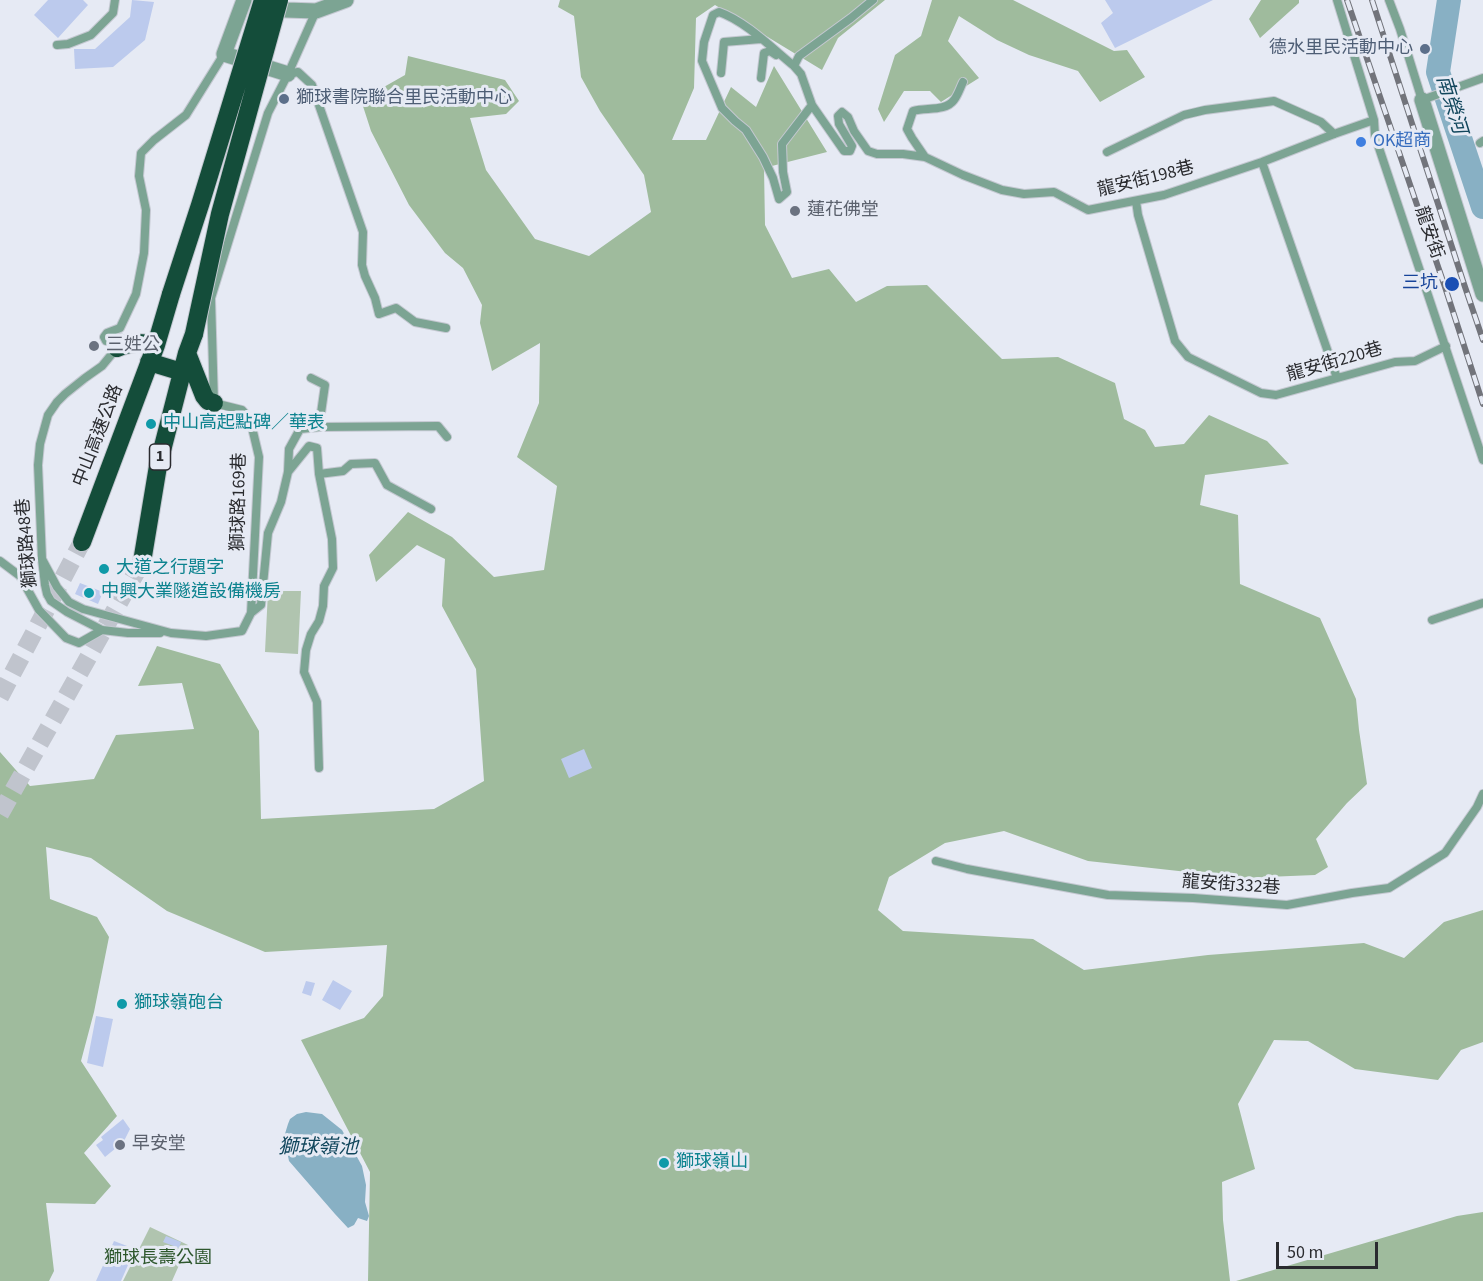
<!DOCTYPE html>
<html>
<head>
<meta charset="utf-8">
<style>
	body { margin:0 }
	#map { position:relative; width:1483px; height:1281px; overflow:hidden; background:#e6eaf4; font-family:"Source Sans 3",sans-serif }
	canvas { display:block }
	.scale { position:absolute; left:1276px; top:1242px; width:102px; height:27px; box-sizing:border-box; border:3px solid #2a2b2f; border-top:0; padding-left:8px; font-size:18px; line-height:21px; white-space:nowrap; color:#2a2b2f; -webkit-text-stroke:4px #e6eaf4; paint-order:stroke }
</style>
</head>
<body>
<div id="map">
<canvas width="1483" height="1281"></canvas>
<div class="scale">50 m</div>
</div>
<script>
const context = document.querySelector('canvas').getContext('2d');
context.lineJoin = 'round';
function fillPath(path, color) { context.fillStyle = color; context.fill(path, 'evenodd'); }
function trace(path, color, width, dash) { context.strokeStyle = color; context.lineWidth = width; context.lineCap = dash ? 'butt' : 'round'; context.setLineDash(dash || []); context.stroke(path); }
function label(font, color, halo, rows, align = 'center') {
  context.font = font + ' "Source Sans 3","Noto Sans TC",sans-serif'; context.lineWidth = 6; context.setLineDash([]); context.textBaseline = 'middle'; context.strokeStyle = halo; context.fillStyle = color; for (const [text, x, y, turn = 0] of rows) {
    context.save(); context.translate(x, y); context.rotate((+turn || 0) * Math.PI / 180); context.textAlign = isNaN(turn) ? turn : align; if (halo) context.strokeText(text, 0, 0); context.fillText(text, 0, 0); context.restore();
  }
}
const green = new Path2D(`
	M268 591H301L298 654 265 652Z
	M150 1227 188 1245 172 1281H123Z`);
const forest = new Path2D(`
	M560 0H885L838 38 822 70 715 5 696 18 694 88 672 140H706L731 87 756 107 774 66 827 152 764 168 765 225 792 278 829 269 856 302 887 286 927 285 1002 359 1058 357 1115 383 1124 419 1145 430 1155 447 1184 444 1209 415 1267 441 1289 464 1205 475 1200 505 1238 515 1240 584 1320 618 1356 699 1359 730 1367 784 1347 803 1316 839 1328 867 1315 875 1242 878 1088 861 1004 831 945 843 889 877 878 910 903 931 1033 939 1084 970 1208 955 1364 943 1404 958 1444 922 1483 910V1042L1461 1050 1438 1080 1355 1069 1308 1041 1274 1040 1238 1104 1255 1169 1222 1182 1223 1220 1230 1281H368L370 1172 301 1040 364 1018 383 996 387 945 265 952 167 911 91 858 46 847 50 899 97 917 109 937 94 1012 81 1061 117 1116 84 1153 111 1186 95 1204 46 1203 54 1271 49 1281H0V752L30 786 94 779 116 735 194 729 182 683 138 686 157 646 220 664 259 731 261 819 434 809 484 781 476 669 442 606 445 559 417 545 376 582 369 555 408 512 452 537 494 577 544 570 557 486 517 457 539 403 540 343 492 371 480 323 482 305 463 268 445 253 409 205 371 131 361 100 405 75 408 56 505 80 519 101 506 114 470 118 486 170 535 239 589 256 651 212 644 175 600 111 581 77 574 16 558 7Z
	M932 0H1013L1114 51 1127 50 1145 77 1100 102 1078 71 1029 55 997 40 959 16 948 41 979 78 941 102 930 91H904L884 122 878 109 895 55 921 36Z
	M1261 0H1299V3L1260 38 1249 19Z
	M1483 1212V1281H1236L1457 1216Z`);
const water = new Path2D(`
	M306 1112 322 1114 342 1130 362 1166 366 1185 365 1202 369 1216 367 1221 358 1218 354 1225 348 1228 335 1214 289 1161 284 1137 288 1124 290 1119 297 1114Z`);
const river = new Path2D(`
	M1449 0 1438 72 1483 207`);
const building = new Path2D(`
	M48 0H83L88 5 58 38 34 15Z
	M132 0 154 2 145 40 113 67 75 69 74 49H95L130 17Z
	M1105 0H1213L1115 48 1101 23 1113 13Z
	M80 583 103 592 98 604 75 594Z
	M584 749 592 768 569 778 561 759Z
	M333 980 352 991 340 1010 322 1000Z
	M306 981 315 983 311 996 302 993Z
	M96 1016 113 1019 103 1067 87 1063Z
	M123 1119 130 1129 124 1141 126 1145 119 1151 116 1148 105 1157 96 1145 103 1140 101 1137Z
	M166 1236 181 1242 179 1248 163 1242Z
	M114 1241 135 1249 121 1281H96Z`);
const motorwayTunnel = new Path2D(`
	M0 697 82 542
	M0 814 142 562`);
const service = new Path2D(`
	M1337 0 1374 120 1375 136 1483 460
	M1389 0 1400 29 1422 100 1483 78
	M57 45 68 44 91 35 113 13 115 0
	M792 64 794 66 799 56 851 18 873 0
	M721 73 724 42 761 39
	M288 74 298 72 312 85 363 232 362 265 365 276 375 298 379 314 396 308 415 322 446 328
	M761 78 764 53 770 51 776 55
	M812 105 782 144 783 172 787 192 779 199 773 178 763 157 746 130 735 121 722 108 702 61 704 42 713 15 719 12C745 21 772 48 794 66L801 74 812 105 844 151H850L852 146 839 124 838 116 842 112 848 117 854 131 868 151 877 154H903L925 157 963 175 1002 190 1024 194 1054 192 1088 210 1164 195 1262 162 1334 134 1374 120
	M1480 143 1483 141
	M1107 152 1184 115 1205 110 1274 101 1321 122 1334 134
	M925 157 912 138 907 129 913 111C926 107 945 112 954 100 958 95 960 88 963 82
	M1262 162 1337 378
	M1136 201 1138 215 1175 341 1188 357 1261 393 1276 395 1395 362 1415 361 1446 346
	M124 340 120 338 110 341H106L104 337 107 333 120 328 136 294 144 253 146 210 139 176 141 153 154 140 186 115 224 54
	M116 349 102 366 85 378 65 394 57 402 48 415 40 444 38 465 42 559 45 585 47 594 51 601 67 612 102 630 128 633H160
	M319 427 438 426 447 437
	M288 472 309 446 317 448 319 474 332 539 333 568 324 586 323 606 319 621 311 634 306 650 304 672 317 702 319 768
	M319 474 343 471 351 464 375 463 387 485 431 509
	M42 559 57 587 69 602 83 609 171 633 206 636 242 631 251 613 259 457 250 419 242 410 214 403 211 298 268 113 288 74 316 11
	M0 561 20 576 39 610 66 638 79 643 102 630
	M251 613 261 605 268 533 281 502 288 472 289 449 300 429 319 427 325 385 311 378
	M1432 620 1483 603
	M936 861 967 869 1108 895 1193 898 1287 905 1352 893 1389 888 1445 853 1477 807 1483 794`);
const minor = new Path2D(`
	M244 0 224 54 288 74
	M269 2 286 10 316 11 346 0
	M1422 100 1483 294`);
const motorway = new Path2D(`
	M117 348C133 342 139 342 156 345
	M187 353 204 396 208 401 214 403
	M149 362 182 372
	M82 542 156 345 171 294
	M142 562 158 466 187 353 194 334`);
const rail = new Path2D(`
	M1347 0 1445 287 1483 404
	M1372 0 1463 281 1483 340`);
const motorwayBridge = new Path2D(`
	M171 294 200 205 263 0
	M194 334 220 214 279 0`);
const markers = [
	[1425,49,6,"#5c6f8a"],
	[284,99,6,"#5c6f8a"],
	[1361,142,6,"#3f7fe0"],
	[795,211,6,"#6b7280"],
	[1452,284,8,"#1a4fb4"],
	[94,346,6,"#6b7280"],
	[151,424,6,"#0f9aa8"],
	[104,569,6,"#0f9aa8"],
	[89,593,6,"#0f9aa8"],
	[122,1004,6,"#0f9aa8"],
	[120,1145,6,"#6b7280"],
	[664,1163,6,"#0f9aa8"]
];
const shields = [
	[160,457,21]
];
const shieldNames = [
	["1",160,457]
];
const serviceNames = [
	["德水里民活動中心",1413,49],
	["獅球書院聯合里民活動中心",296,99,"left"]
];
const shopNames = [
	["OK超商",1373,142]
];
const streetNames = [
	["龍安街198巷",1146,180,-14],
	["龍安街",1428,233,71],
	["龍安街220巷",1335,363,-16],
	["中山高速公路",99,436,-69],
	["獅球路169巷",240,502,-89],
	["獅球路48巷",28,543,-95],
	["龍安街332巷",1231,886,4]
];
const worshipNames = [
	["蓮花佛堂",807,211],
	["三姓公",106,346],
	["早安堂",132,1145]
];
const transitNames = [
	["三坑",1438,284]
];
const cultureNames = [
	["中山高起點碑／華表",163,424],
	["大道之行題字",116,569],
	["中興大業隧道設備機房",101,593],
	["獅球嶺砲台",134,1004],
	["獅球嶺山",676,1163]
];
const parkNames = [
	["獅球長壽公園",158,1259]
];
const waterNames = [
	["南榮河",1450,105,73],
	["獅球嶺池",318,1149]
];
fillPath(green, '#b0c4af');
fillPath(forest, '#9fbb9d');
fillPath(water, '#88b0c4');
trace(river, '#88b0c4', 24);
fillPath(building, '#bccaed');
trace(motorwayTunnel, '#c0c4cd', 18, [18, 9]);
trace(service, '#c4c8d1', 10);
trace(minor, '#c4c8d1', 17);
trace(motorway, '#c4c8d1', 20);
trace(service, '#7ca493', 8);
trace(minor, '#7ca493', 15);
trace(motorway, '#144d3a', 18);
trace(rail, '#72747b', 6);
trace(rail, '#e6eaf4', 4, [11]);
trace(motorwayBridge, '#c4c8d1', 20, []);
trace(motorwayBridge, '#144d3a', 18);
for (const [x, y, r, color] of markers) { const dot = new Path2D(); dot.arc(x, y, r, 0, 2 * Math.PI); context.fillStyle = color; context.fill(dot); trace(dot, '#e6eaf4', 2); }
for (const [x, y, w] of shields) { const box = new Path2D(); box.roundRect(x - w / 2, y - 13, w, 26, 4.5); context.fillStyle = '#e6eaf4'; context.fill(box); trace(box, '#2a2b2f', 1.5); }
label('bold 16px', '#2a2b2f', null, shieldNames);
label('18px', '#4e5e75', '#e6eaf4', serviceNames, 'right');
label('18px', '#366cbe', '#e6eaf4', shopNames, 'left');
label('18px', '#2a2b2f', '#e6eaf4', streetNames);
label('18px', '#5b616d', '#e6eaf4', worshipNames, 'left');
label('18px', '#164399', '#e6eaf4', transitNames, 'right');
label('18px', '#0d838f', '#e6eaf4', cultureNames, 'left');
label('18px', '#2e572d', '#e6eaf4', parkNames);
label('italic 20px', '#11465c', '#e6eaf4', waterNames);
</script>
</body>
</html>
